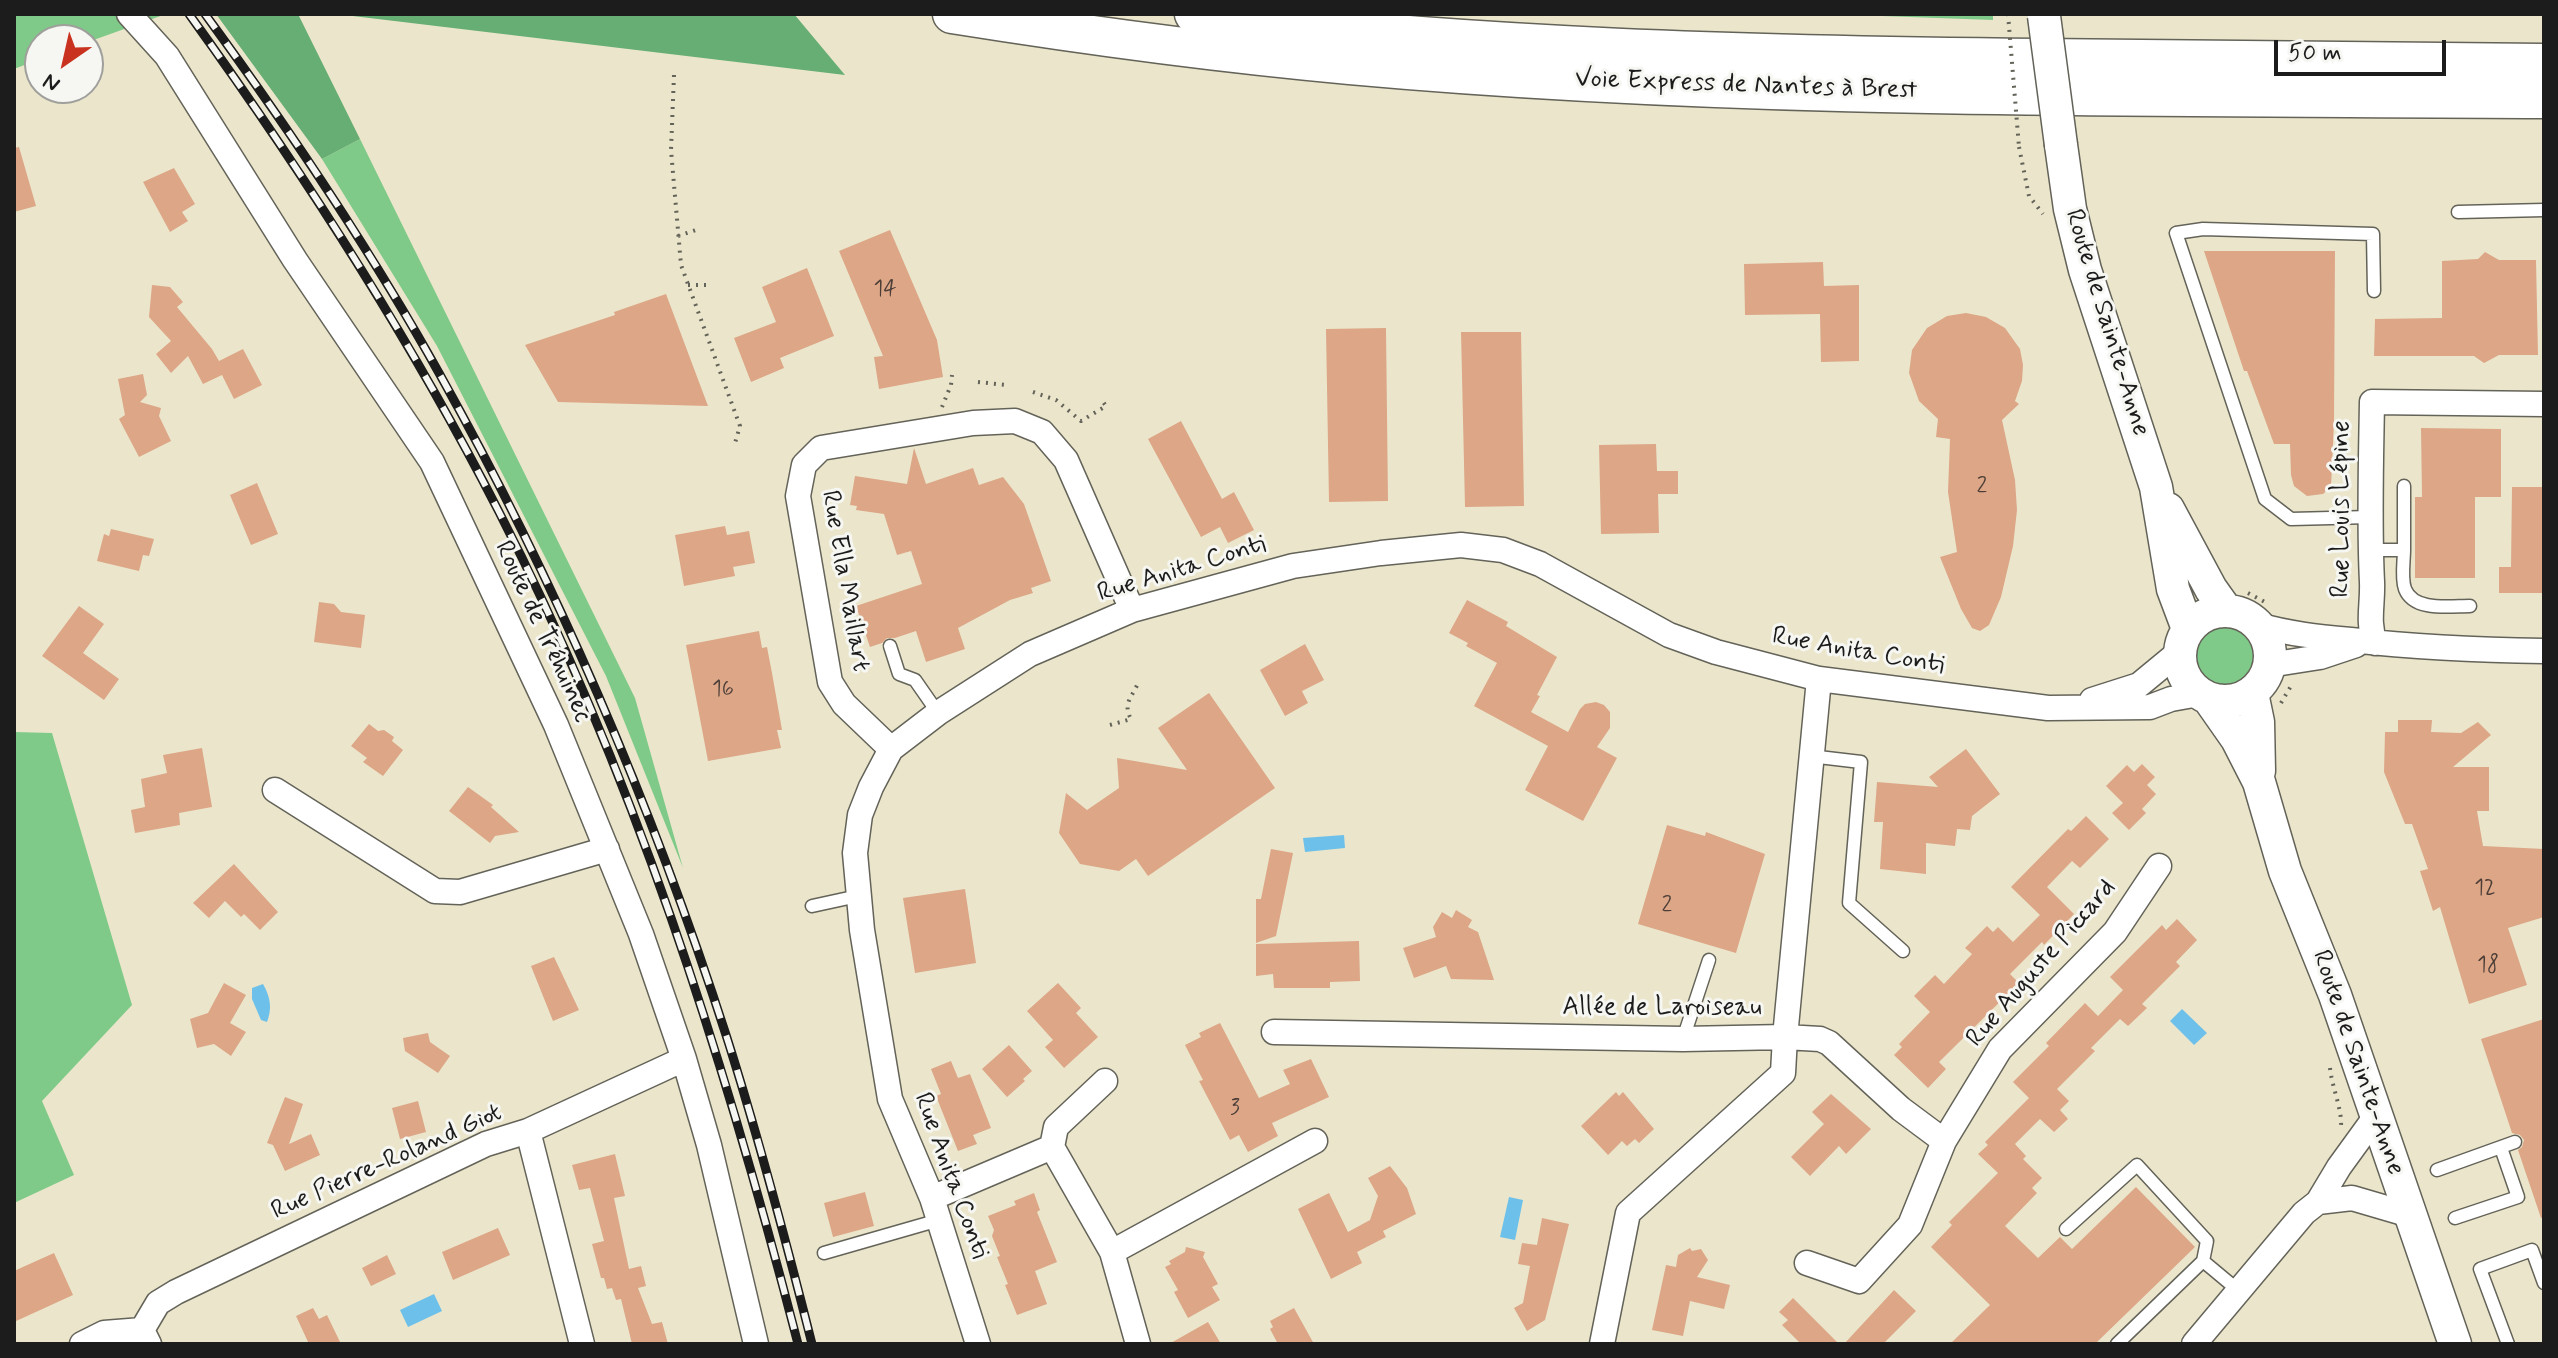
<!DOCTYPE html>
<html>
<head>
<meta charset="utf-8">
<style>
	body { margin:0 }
	#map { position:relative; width:2558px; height:1358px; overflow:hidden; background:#ebe6cb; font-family:Mynerve,sans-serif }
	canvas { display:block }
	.frame { position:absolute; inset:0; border:16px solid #1c1c1c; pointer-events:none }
	.north { position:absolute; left:24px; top:24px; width:80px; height:80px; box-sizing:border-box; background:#f6f6f2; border:2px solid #9f9f9c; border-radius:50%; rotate:214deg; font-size:22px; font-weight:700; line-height:32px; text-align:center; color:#1c1c1c }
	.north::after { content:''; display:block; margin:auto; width:28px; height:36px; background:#c8321e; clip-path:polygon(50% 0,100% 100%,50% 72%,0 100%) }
	.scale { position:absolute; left:2274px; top:40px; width:172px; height:36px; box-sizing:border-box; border:4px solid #1c1c1c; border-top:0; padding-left:10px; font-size:24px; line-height:28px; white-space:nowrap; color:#1c1c1c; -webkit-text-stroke:6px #f6f6f2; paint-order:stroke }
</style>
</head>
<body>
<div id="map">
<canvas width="2558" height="1358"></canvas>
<div class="frame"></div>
<div class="north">N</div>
<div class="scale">50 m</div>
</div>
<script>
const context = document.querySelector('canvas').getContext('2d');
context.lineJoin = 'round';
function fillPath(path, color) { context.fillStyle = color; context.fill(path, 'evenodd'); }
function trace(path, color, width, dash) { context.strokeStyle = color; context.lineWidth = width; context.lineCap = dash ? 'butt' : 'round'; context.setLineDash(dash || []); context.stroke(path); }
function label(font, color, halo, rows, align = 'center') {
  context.font = font + ' Mynerve,sans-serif'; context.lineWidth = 6; context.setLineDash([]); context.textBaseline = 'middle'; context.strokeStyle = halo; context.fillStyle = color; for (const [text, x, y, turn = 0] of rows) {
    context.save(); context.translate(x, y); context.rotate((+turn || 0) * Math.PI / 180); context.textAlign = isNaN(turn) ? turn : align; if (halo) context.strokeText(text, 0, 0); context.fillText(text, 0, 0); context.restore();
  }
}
const green = new Path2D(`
	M14 14H166L88 42V40H40V59L14 69Z
	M1827 14H1993V20Z
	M360 139 635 698 683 868 606 676 437 346 322 159Z
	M2195 656a29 29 0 1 1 58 0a29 29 0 1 1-58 0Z
	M14 732 52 733 132 1005 42 1101 74 1175 14 1203Z`);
const forest = new Path2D(`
	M216 14H298L360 139 322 159Z
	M336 14H794L845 75Z`);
const water = new Path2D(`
	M1344 835 1345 848 1305 852 1303 838Z
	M263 984C271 998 272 1009 267 1022L261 1020 252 999V988Z
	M2182 1009 2207 1033 2194 1045 2170 1021Z
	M1509 1197 1523 1200 1515 1240 1500 1237Z
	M434 1294 442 1311 408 1327 400 1310Z`);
const building = new Path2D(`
	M19 147 36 206 14 212V148Z
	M174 168 195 204 182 212 188 221 170 232 143 182Z
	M890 230 937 340 943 377 879 389 874 357 883 356 839 251Z
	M2204 251H2335L2334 422 2331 487 2323 494 2307 496 2294 486 2291 475 2290 444H2274L2247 371H2244Z
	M2485 252 2499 260H2536L2538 355H2499L2484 363 2474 356H2374L2375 319 2442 318V261L2478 259Z
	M1823 262 1824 286 1859 285V361L1821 362 1820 314 1745 315 1744 264Z
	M807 268 834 336 780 358 784 368 751 382 734 338 776 322 762 287Z
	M152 285 170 287 183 302 177 307 212 349 219 361 243 349 262 385 234 399 222 375 203 384 188 356 171 373 156 354 171 341 149 317Z
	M666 294 708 406 558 402 525 345 615 315 614 312Z
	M1966 313 1986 317 2005 328 2020 349 2023 365 2022 381 2015 401 2019 404 2002 420 2015 480 2017 510 2013 546 2001 597 1989 625 1980 631 1972 628 1961 609 1940 557 1957 552 1948 492 1950 439 1936 437 1938 419 1919 401 1909 373 1912 350 1927 328 1947 316Z
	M1386 328 1388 501 1329 502 1326 329Z
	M1461 332H1521L1524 506 1465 507Z
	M143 374 147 395 140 402 161 408 159 416 171 441 139 457 119 419 125 415 118 379Z
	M1181 421 1222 499 1234 492 1254 530 1228 543 1220 527 1201 537 1148 439Z
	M2421 428 2501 429V497H2475V578H2415V497H2422Z
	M1656 444 1657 471H1678V494H1658L1659 533 1601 534 1599 445Z
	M914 448 926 484 973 468 979 485 1003 477 1024 504 1051 581 1031 588 1033 593 1010 600 958 628 965 649 926 662 916 631 895 638H887L882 643 870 647 856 606 922 584 911 551 897 555 884 514 856 510 857 506 850 505 855 476 907 484Z
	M257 483 278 534 251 545 230 495Z
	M2512 487H2544V593H2499V567H2511Z
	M725 526 727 535 749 531 755 563 733 567 735 576 684 586 675 535Z
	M111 529 154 539 149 556 143 555 139 571 97 561 104 534 109 536Z
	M1467 600 1508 622 1506 626 1557 657 1537 695 1540 696 1531 712 1568 732 1580 709 1585 704 1596 702 1604 705 1610 712V728L1597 747 1617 758 1583 821 1525 790 1548 746 1474 706 1497 663 1466 646 1468 643 1449 633Z
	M319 602 334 604 341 612 365 615 361 648 314 642Z
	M79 606 104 624 83 653 119 679 104 700 42 656Z
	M759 631 762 648 767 647 772 673 782 730H777L781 748 708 761 686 645Z
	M1305 644 1324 680 1302 691 1308 703 1285 716 1260 670Z
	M1209 693 1275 788 1148 876 1136 859 1119 871 1080 864 1059 833 1066 793 1087 810 1119 788 1117 758 1187 770 1158 728Z
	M2398 720H2432L2431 732 2461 733 2478 722 2491 735 2453 767H2489V811H2477L2483 846 2544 849V917L2508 928 2527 985 2469 1004 2440 907 2433 911 2420 871 2428 869 2412 824H2405L2384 772 2385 732H2398Z
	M369 724 378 731 384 730 394 737 392 741 403 750 383 776 363 762 367 758 351 746Z
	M202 748 212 807 179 813 180 825 135 833 131 810 145 807 141 779 167 773 163 755Z
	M1966 749 2000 794 1972 816 1970 830 1957 829 1955 846 1926 843V874L1880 869 1883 822H1874L1877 782 1938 787 1929 777Z
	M2142 764 2155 777 2147 785 2156 794 2142 809 2146 813 2129 830 2112 813 2123 803 2106 786 2127 765 2134 772Z
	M468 787 493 805 491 807 519 832 495 836 490 843 449 811Z
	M2086 816 2109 839 2080 868 2072 861 2047 887 2074 914 2044 945 2042 942 2010 974 2019 983 1939 1062 1946 1069 1928 1088 1894 1055 1902 1047 1899 1044 1930 1012 1914 996 1935 975 1944 984 1972 954 1965 948 1987 926 1993 932 1998 927 2013 942 2040 915 2011 887 2068 829 2071 831Z
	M1667 825 1705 836 1706 832 1765 854 1736 953 1638 924Z
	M1271 849 1293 853 1276 936 1256 943V899H1261Z
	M234 864 278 912 260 930 244 914 241 917 225 901 209 918 193 903Z
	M965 889 976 963 915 973 903 898Z
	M1456 910 1472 920 1468 927 1478 932 1494 980 1451 979 1446 966 1414 978 1403 948 1436 937 1433 927 1442 912 1452 918Z
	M2177 919 2197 940 2176 962 2180 966 2142 1004 2147 1008 2128 1026 2120 1019 2091 1048 2095 1051 2057 1089 2069 1101 2060 1110 2068 1119 2054 1132 2040 1119 2015 1144 2026 1156 2023 1159 2042 1178 2032 1188 2037 1193 2005 1226 2038 1258 2060 1237 2072 1249 2136 1187 2195 1247 2095 1344H1950L1990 1305 1931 1247 1952 1225 1949 1222 1998 1173 1978 1154 1988 1145 1985 1142 2029 1098 2013 1082 2049 1046 2046 1043 2085 1003 2098 1016 2123 990 2110 977 2162 925 2166 930Z
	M1359 941 1360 981 1330 982V988H1274L1273 974 1256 976V944Z
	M554 957 579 1010 553 1021 531 966Z
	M224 983 246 995 230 1023 246 1032 231 1056 214 1044 197 1048 190 1019 208 1013Z
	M1058 983 1081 1008 1076 1013 1098 1037 1064 1068 1045 1047 1053 1040 1027 1011Z
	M2544 1019V1217L2541 1218 2518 1150 2522 1147 2524 1140 2520 1135 2512 1133 2481 1039Z
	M1220 1023 1259 1098 1290 1084 1283 1070 1311 1059 1329 1097 1272 1123 1278 1136 1248 1152 1239 1135 1230 1140 1199 1081 1203 1080 1185 1045 1201 1037 1199 1033Z
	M428 1033 430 1042 450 1056 438 1073 405 1051 403 1038Z
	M1009 1045 1032 1071 1023 1079 1025 1081 1007 1097 982 1069Z
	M951 1061 958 1078 970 1074 991 1128 973 1135 977 1144 958 1151 936 1096 941 1094 931 1069Z
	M1616 1092 1619 1096 1623 1092 1654 1129 1639 1143 1635 1139 1627 1146 1622 1141 1608 1155 1581 1126Z
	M1831 1094 1871 1129 1846 1154 1839 1146 1810 1176 1791 1157 1824 1124 1812 1112Z
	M285 1097 303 1104 289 1144 311 1134 320 1155 285 1171 273 1145 267 1143Z
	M418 1101 426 1132 400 1139 392 1108Z
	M615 1154 625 1196 614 1198 629 1269 641 1266 646 1286 638 1288 652 1324 662 1322 668 1344H632L621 1299 616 1300 612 1288 607 1289 604 1278H601L592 1244 604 1241 590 1188 579 1190 572 1165Z
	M1390 1166 1407 1188 1416 1214 1383 1231 1386 1237 1357 1252 1362 1263 1331 1279 1298 1209 1329 1193 1348 1232 1370 1220 1378 1196 1368 1178Z
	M865 1192 874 1226 833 1237 824 1203Z
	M1034 1193 1040 1210 1037 1212 1057 1262 1035 1271 1047 1304 1017 1315 1005 1285 1008 1284 997 1257 1000 1256 992 1236 994 1230 988 1216 1016 1205 1014 1201Z
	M1542 1218 1569 1224 1545 1320 1527 1331 1514 1308 1523 1303 1530 1266 1518 1264 1522 1243 1537 1245Z
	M498 1228 510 1255 453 1280 442 1252Z
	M1186 1247 1205 1252 1203 1257 1218 1284 1212 1287 1220 1300 1188 1318 1174 1292 1178 1290 1165 1267 1171 1264 1169 1261 1185 1252Z
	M1690 1248 1692 1251 1701 1249 1708 1260 1697 1277 1730 1285 1724 1309 1690 1301 1683 1336 1652 1330 1666 1265 1676 1267 1678 1255Z
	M54 1253 73 1295 14 1322V1271Z
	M387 1255 396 1274 371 1286 362 1268Z
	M1894 1290 1916 1311 1883 1344H1844Z
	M1793 1298 1839 1344H1801L1782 1325 1788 1320 1779 1312Z
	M313 1308 319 1319 327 1315 341 1344H309L296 1316Z
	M1294 1308 1314 1344H1278L1270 1329 1273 1327 1270 1321Z
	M1208 1322 1221 1344H1169Z`);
const path = new Path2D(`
	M674 75 671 150 681 265 740 426 735 443
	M2019 147 2029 196 2043 214
	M678 236 699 229
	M688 285H706
	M978 382 1006 385
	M1033 392 1056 400 1081 421 1106 406 1101 399
	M942 407 951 385 952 375
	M2248 593 2265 602
	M2281 703 2291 686
	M1110 725 1131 719C1122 703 1133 696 1138 683
	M2330 1068C2332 1087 2342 1109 2341 1126`);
const service = new Path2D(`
	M2458 212 2544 210
	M2404 486V550
	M2370 517 2291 519 2265 499 2176 233 2203 229 2373 234 2374 291
	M2370 550H2404C2404 561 2401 578 2405 589 2414 612 2450 606 2470 606
	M890 646 899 674 915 680 938 713
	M1810 756 1861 762 1849 903 1903 951
	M812 906 858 896
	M1683 1039 1709 960
	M2437 1170 2515 1142
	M2455 1218 2518 1197 2501 1148
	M2066 1229 2137 1165 2207 1241 2203 1261
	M824 1253 939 1220
	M2117 1344 2203 1261 2239 1291
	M2508 1344 2480 1269 2532 1250 2544 1283`);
const minor = new Path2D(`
	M129 14 167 56 295 260 432 462 556 725 641 934 684 1059 709 1145 756 1344
	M2258 625C2289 634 2319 637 2351 640 2415 647 2479 650 2544 651
	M2375 643C2367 621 2373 605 2372 582 2369 522 2371 462 2372 402L2544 404
	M2269 665 2320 657 2356 645
	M2092 700 2139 685 2179 652
	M891 749 844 704 830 682 798 496 804 465 821 448 973 423 1015 421 1042 432 1066 460 1132 610
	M275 790 435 891 460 892 607 849
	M1274 1032 1683 1039 1785 1037 1819 679
	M1105 1081 1056 1127 1052 1147 1112 1252 1138 1344
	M528 1131 582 1344
	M932 1198 1052 1147
	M2318 1202 2352 1198 2410 1215
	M1112 1252 1315 1141
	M1807 1263 1859 1281 1910 1225 1944 1141 2000 1049 2115 932 2159 866
	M82 1344 104 1333 142 1330
	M149 1344 142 1330 158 1303 176 1292 486 1144 528 1131 684 1059
	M978 1344 932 1198 890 1099 862 930 855 853 860 815 871 787 891 749 938 713 1030 654 1132 610 1293 566 1381 553 1461 545 1503 550 1540 564 1669 635 1716 652 1819 679 2048 708 2150 707 2171 699 2199 694
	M1602 1344 1628 1213 1783 1073 1785 1037 1820 1039 1829 1043 1901 1109 1944 1141
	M2194 1344 2304 1213 2318 1202 2339 1167 2376 1116`);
const secondary = new Path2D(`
	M2061 145 2070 209 2085 270 2156 487 2173 589 2188 629
	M2168 509 2211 589 2226 610
	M2180 656a45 45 0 1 1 90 0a45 45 0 1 1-90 0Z
	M2252 693 2258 722 2259 771
	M2209 699 2237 739 2259 782 2285 871 2335 995 2455 1344`);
const trunk = new Path2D(`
	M952 14C1084 35 1217 53 1350 65 1746 101 2146 96 2544 99
	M1194 14C1475 48 1758 55 2041 58 2209 60 2376 61 2544 63`);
const rail = new Path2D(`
	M189 14C303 172 409 336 498 510 634 774 724 1057 798 1344
	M205 14C289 129 370 249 439 373 557 584 653 808 727 1038 759 1139 786 1241 812 1344`);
const pathBridge = new Path2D(`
	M2008 14 2019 147`);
const secondaryBridge = new Path2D(`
	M2044 16 2061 145`);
const numberNames = [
	["14",885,290],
	["2",1982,487],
	["16",723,690],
	["12",2485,889],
	["2",1667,906],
	["18",2488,966],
	["3",1235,1109]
];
const streetNames = [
	["Voie Express de Nantes à Brest",1746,86,2],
	["Route de Sainte-Anne",2106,323,73],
	["Rue Louis Lépine",2343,509,-90],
	["Rue Anita Conti",1182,570,-17],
	["Rue Ella Maillart",844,581,80],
	["Route de Tréhuinec",542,632,65],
	["Rue Anita Conti",1858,652,10],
	["Rue Auguste Piccard",2042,964,-49],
	["Allée de Laroiseau",1662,1009],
	["Route de Sainte-Anne",2357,1063,71],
	["Rue Pierre-Roland Giot",387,1163,-24],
	["Rue Anita Conti",950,1176,70]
];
fillPath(green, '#7fca88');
fillPath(forest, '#67ae74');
fillPath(water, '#6dc0e9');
fillPath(building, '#dca687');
trace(service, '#646359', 15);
trace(minor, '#646359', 27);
trace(secondary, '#646359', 35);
trace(trunk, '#646359', 41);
trace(path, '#646359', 4, [2, 6]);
trace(service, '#fff', 12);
trace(minor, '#fff', 24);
trace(secondary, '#fff', 32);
trace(trunk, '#fff', 38);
trace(rail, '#1c1c1c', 9);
trace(rail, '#f6f6f2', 6, [18]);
trace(secondaryBridge, '#646359', 35, []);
trace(pathBridge, '#646359', 4, [2, 6]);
trace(secondaryBridge, '#fff', 32);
label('22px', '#4c3e37', null, numberNames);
label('26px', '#1c1c1c', '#f6f6f2', streetNames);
</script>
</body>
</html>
